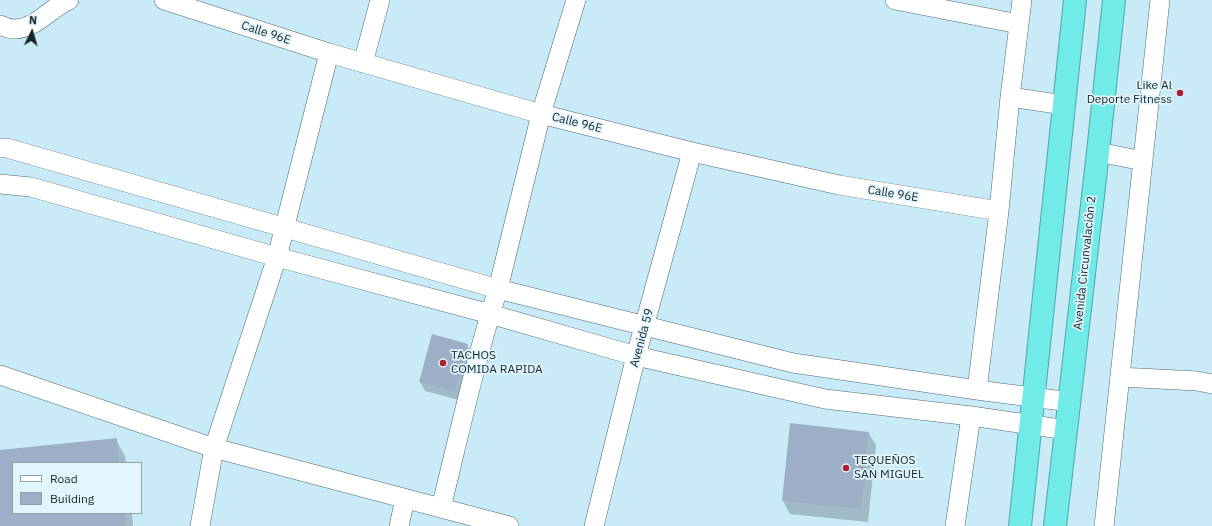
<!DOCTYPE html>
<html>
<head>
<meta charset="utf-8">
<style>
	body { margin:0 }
	#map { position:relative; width:1212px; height:526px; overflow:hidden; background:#c9eaf7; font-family:"IBM Plex Sans",sans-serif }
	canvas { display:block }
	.legend { position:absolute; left:12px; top:462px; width:130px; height:52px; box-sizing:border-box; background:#e1f5fd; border:1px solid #91a1a8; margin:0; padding:5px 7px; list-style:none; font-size:12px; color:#182429 }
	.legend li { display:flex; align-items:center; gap:8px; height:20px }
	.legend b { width:20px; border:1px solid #91a1a8 }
	.north { position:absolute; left:12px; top:12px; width:40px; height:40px; -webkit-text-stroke:3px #e1f5fd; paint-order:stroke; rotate:5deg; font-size:11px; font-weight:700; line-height:16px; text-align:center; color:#182429 }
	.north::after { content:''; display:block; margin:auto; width:14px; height:18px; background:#182429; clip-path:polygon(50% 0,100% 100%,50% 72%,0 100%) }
</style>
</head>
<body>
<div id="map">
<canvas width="1212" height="526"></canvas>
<ul class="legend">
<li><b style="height:5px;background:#fff"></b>Road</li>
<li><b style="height:11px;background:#9dafc6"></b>Building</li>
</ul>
<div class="north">N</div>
</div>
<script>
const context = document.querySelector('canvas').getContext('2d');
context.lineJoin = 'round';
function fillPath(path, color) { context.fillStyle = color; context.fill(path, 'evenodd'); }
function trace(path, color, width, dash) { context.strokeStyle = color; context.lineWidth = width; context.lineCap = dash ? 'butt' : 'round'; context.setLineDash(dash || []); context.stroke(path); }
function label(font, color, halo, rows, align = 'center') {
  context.font = font + ' "IBM Plex Sans",sans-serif'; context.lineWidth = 3.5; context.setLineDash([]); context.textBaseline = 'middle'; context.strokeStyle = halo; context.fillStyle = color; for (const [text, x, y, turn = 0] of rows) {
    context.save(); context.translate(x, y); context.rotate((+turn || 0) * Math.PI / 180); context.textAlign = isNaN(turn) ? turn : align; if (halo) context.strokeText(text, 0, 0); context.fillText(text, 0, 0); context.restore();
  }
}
const shadow = new Path2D(`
	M467 345 472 354 459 400 425 391 420 382Z
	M868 432 876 445 868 522 790 514 783 501Z
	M116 440 125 456 126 463H13V513H132L133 526H0V451Z`);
const building = new Path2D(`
	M432 334 468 344 455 392 419 382Z
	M790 423 869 432 861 509 782 501Z
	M117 438 119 463H13V513H125L126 526H0V450Z`);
const street = new Path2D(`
	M164 0 329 53 541 114 692 152 839 185 999 211
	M895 0 1019 24
	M0 25C4 27 11 29 15 29 37 28 50 8 69 0
	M363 63 380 0
	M1010 97 1064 105
	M0 148H7L498 289 793 363 977 390 1070 402
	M1098 152 1143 161
	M0 184 31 187 277 257 490 314 636 356 825 399 971 416 1067 430
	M0 375 214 448 509 526
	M1120 377 1197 381 1212 384
	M977 390 999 211 1010 97 1022 0
	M441 508C459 435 475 361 498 289L541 114 576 0
	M200 526 214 448 277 257 329 53
	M399 526 405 499
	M594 526 636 356 692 152
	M955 526 971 416
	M1104 526 1160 0`);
const highway = new Path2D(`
	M1020 526 1075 0
	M1055 526 1098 152 1114 0`);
const markers = [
	[1180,93,4,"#af1c36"],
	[443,363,4,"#af1c36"],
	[846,468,4,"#af1c36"]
];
const streetNames = [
	["Calle 96E",266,33,18],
	["Calle 96E",577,123,14],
	["Calle 96E",893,194,9],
	["Avenida Circunvalación 2",1085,263,-84],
	["Avenida 59",642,338,-75]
];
const poiNames = [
	["Like Al",1172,86,"right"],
	["Deporte Fitness",1172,100,"right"],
	["TACHOS",451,356],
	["COMIDA RAPIDA",451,370],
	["TEQUEÑOS",854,461],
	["SAN MIGUEL",854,475]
];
fillPath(shadow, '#0003');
fillPath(building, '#9dafc6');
trace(street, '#4c6974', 20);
trace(highway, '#51a5a5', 24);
trace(street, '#fff', 19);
trace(highway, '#70ebe8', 22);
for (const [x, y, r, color] of markers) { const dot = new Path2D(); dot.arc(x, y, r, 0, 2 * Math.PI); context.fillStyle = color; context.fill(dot); trace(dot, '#e1f5fd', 1.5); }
label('12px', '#182429', '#e1f5fd', streetNames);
label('12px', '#182429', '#e1f5fd', poiNames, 'left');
</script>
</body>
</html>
